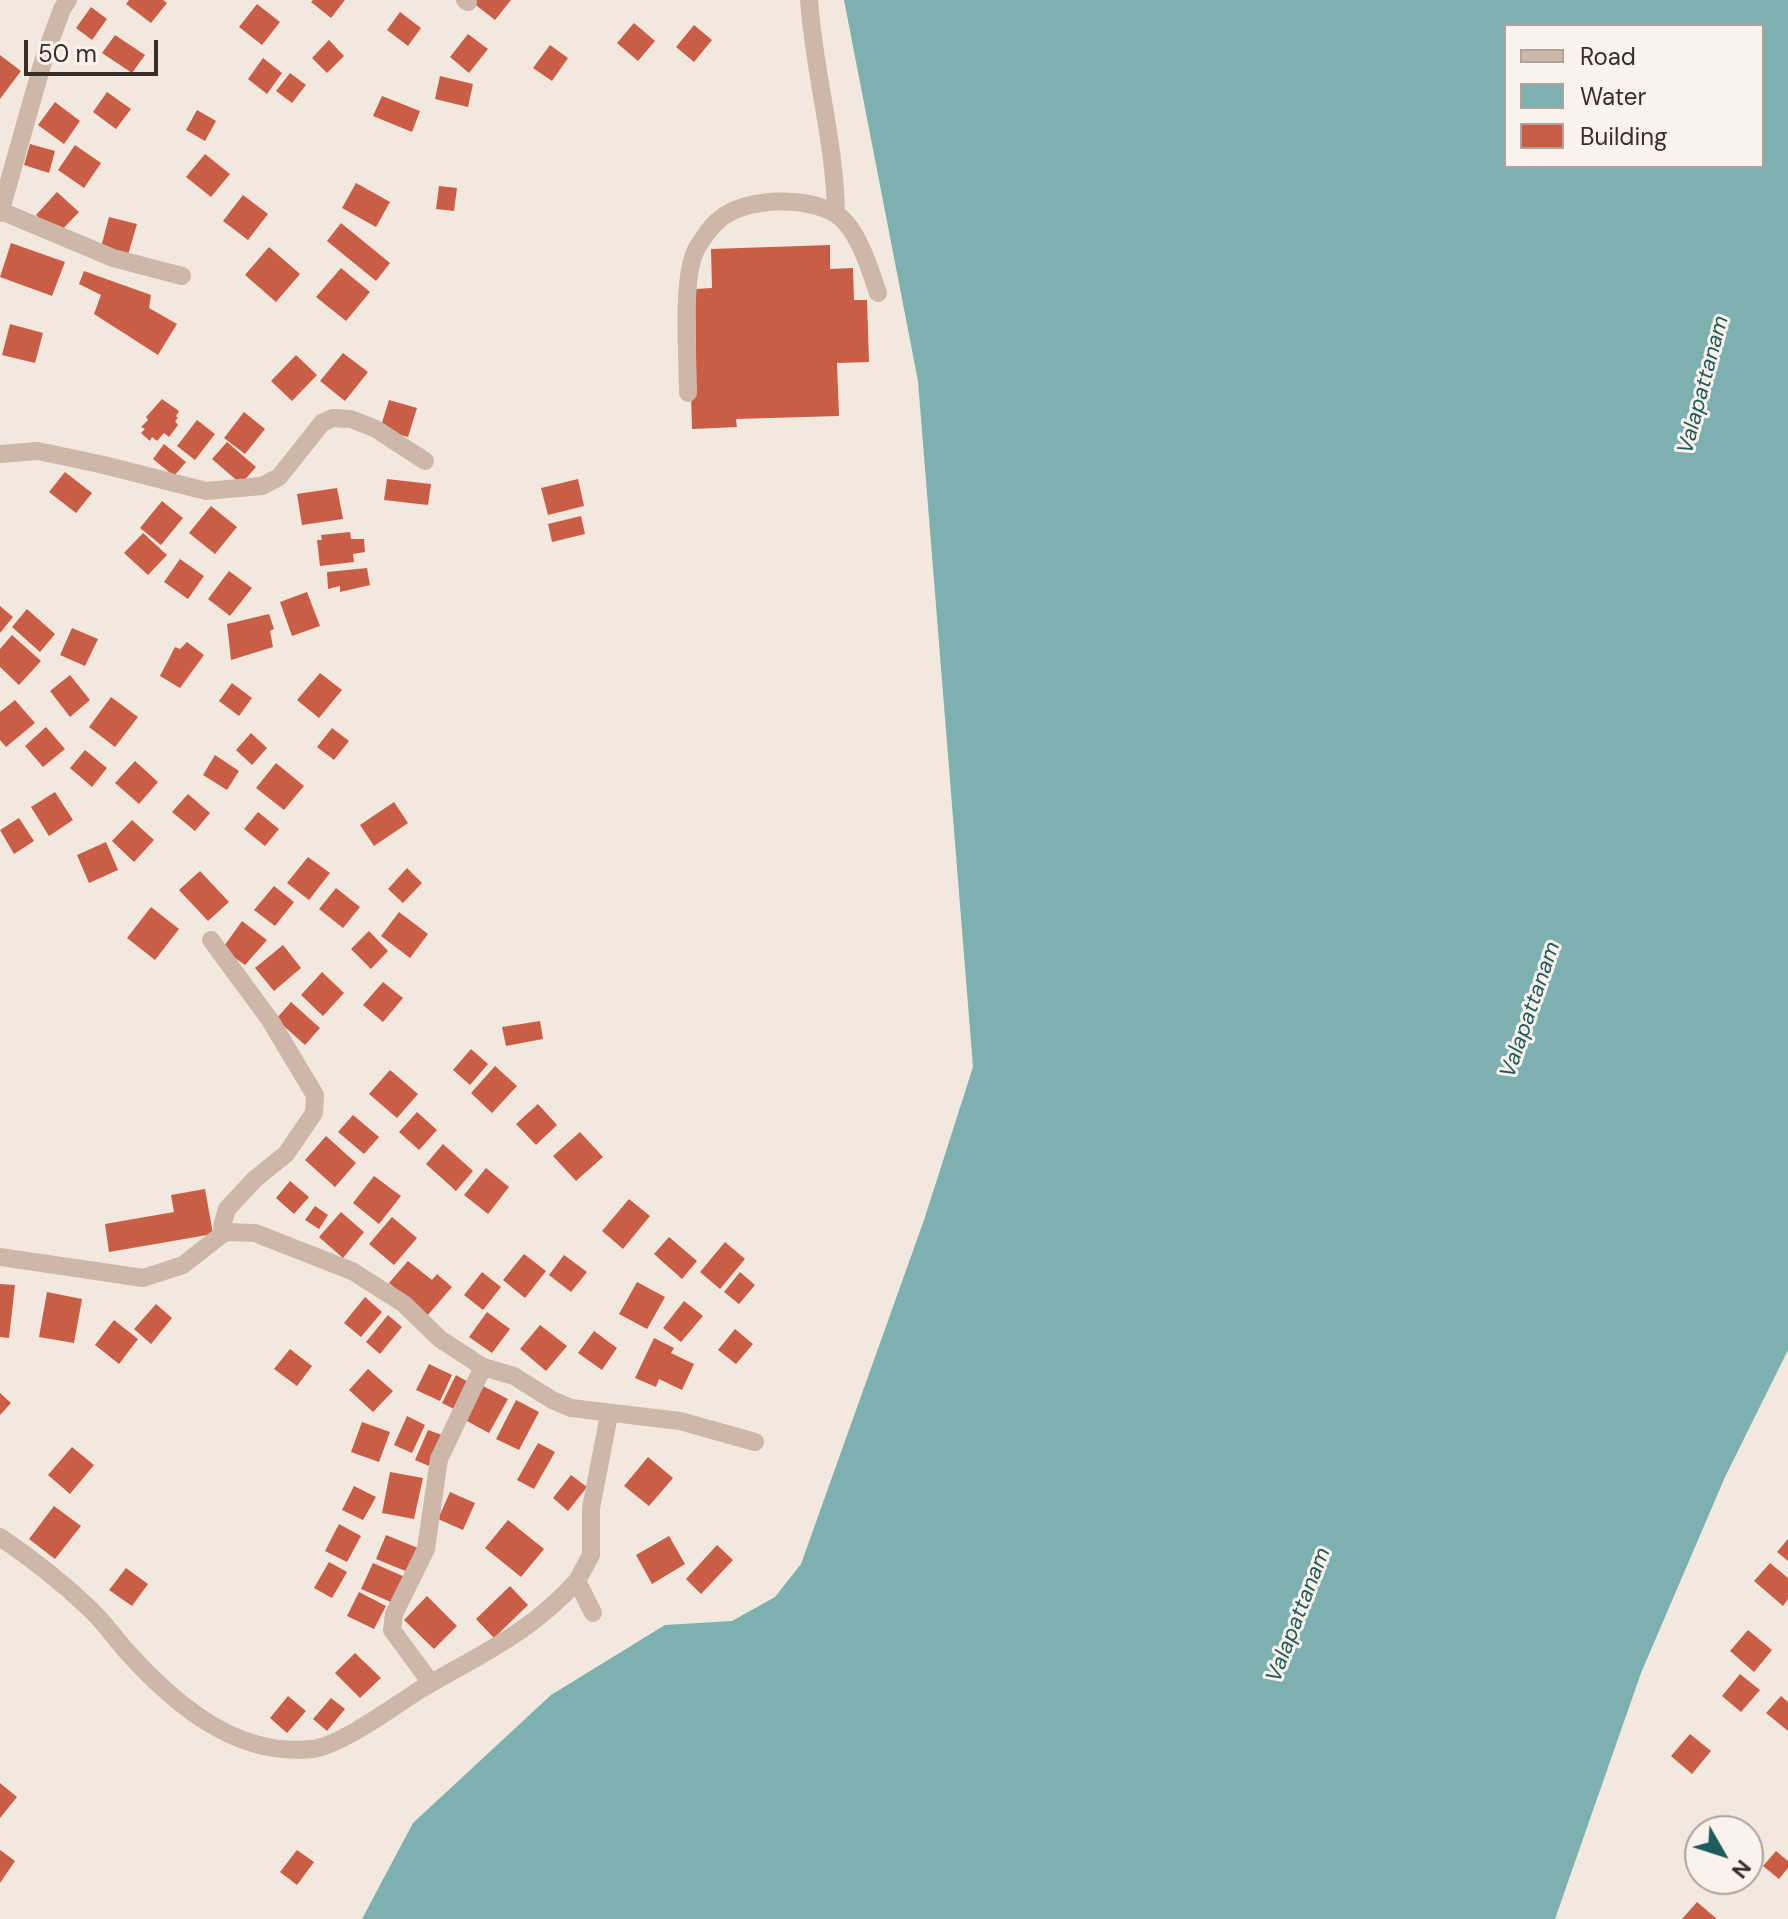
<!DOCTYPE html>
<html>
<head>
<meta charset="utf-8">
<style>
	body { margin:0 }
	#map { position:relative; width:1788px; height:1919px; overflow:hidden; background:#f3e8de; font-family:"DM Sans",sans-serif }
	canvas { display:block }
	.legend { position:absolute; left:1504px; top:24px; width:260px; height:144px; box-sizing:border-box; background:#fbf2eb; border:2px solid #ada39d; margin:0; padding:10px 14px; list-style:none; font-size:24px; color:#392d29 }
	.legend li { display:flex; align-items:center; gap:16px; height:40px }
	.legend b { width:40px; border:2px solid #ada39d }
	.north { position:absolute; left:1684px; top:1815px; width:80px; height:80px; box-sizing:border-box; background:#fbf2eb; border:2px solid #ada39d; border-radius:50%; rotate:129deg; font-size:22px; font-weight:700; line-height:32px; text-align:center; color:#392d29 }
	.north::after { content:''; display:block; margin:auto; width:28px; height:36px; background:#1d5c5c; clip-path:polygon(50% 0,100% 100%,50% 72%,0 100%) }
	.scale { position:absolute; left:24px; top:40px; width:134px; height:36px; box-sizing:border-box; border:4px solid #392d29; border-top:0; padding-left:10px; font-size:24px; line-height:28px; white-space:nowrap; color:#392d29; -webkit-text-stroke:6px #fbf2eb; paint-order:stroke }
</style>
</head>
<body>
<div id="map">
<canvas width="1788" height="1919"></canvas>
<ul class="legend">
<li><b style="height:10px;background:#ccb7a9"></b>Road</li>
<li><b style="height:22px;background:#7cb1b0"></b>Water</li>
<li><b style="height:22px;background:#c95d46"></b>Building</li>
</ul>
<div class="north">N</div>
<div class="scale">50 m</div>
</div>
<script>
const context = document.querySelector('canvas').getContext('2d');
context.lineJoin = 'round';
function fillPath(path, color) { context.fillStyle = color; context.fill(path, 'evenodd'); }
function trace(path, color, width, dash) { context.strokeStyle = color; context.lineWidth = width; context.lineCap = dash ? 'butt' : 'round'; context.setLineDash(dash || []); context.stroke(path); }
function label(font, color, halo, rows, align = 'center') {
  context.font = font + ' "DM Sans",sans-serif'; context.lineWidth = 6; context.setLineDash([]); context.textBaseline = 'middle'; context.strokeStyle = halo; context.fillStyle = color; for (const [text, x, y, turn = 0] of rows) {
    context.save(); context.translate(x, y); context.rotate((+turn || 0) * Math.PI / 180); context.textAlign = isNaN(turn) ? turn : align; if (halo) context.strokeText(text, 0, 0); context.fillText(text, 0, 0); context.restore();
  }
}
const water = new Path2D(`
	M844 0H1788V1350L1725 1477 1641 1673 1555 1919H362L413 1823 551 1695 665 1625 732 1621 775 1597 801 1564 924 1220 973 1067 918 381ZM1506 26H1762V166H1506Z`);
const building = new Path2D(`
	M129 0H163L167 3 151 23 126 4Z
	M313 0H345L331 18 311 2Z
	M474 0H511L495 20 472 2Z
	M257 4 280 22 262 45 239 27Z
	M91 7 107 19 92 40 76 28Z
	M400 12 421 28 408 46 387 30Z
	M634 23 655 41 638 61 617 43Z
	M694 25 712 40 694 62 676 47Z
	M468 34 488 49 469 73 450 57Z
	M115 35 145 55 132 73 102 53Z
	M329 40 344 56 327 73 312 58Z
	M550 45 568 58 552 81 533 68Z
	M0 55 21 71 0 99Z
	M263 58 282 73 267 94 248 79Z
	M290 73 306 85 292 103 276 91Z
	M440 76 473 84 468 107 435 99Z
	M107 92 131 109 116 129 93 112Z
	M382 96 420 111 412 132 373 116Z
	M55 102 80 121 64 144 38 125Z
	M197 110 216 121 205 141 186 130Z
	M30 144 55 151 49 173 24 165Z
	M75 145 101 163 84 188 58 170Z
	M205 154 230 174 211 197 186 177Z
	M356 183 390 202 376 227 342 208Z
	M439 186 457 188 454 211 436 209Z
	M57 192 79 212 57 235 36 215Z
	M243 195 268 214 248 240 223 221Z
	M109 217 137 224 128 255 101 247Z
	M341 223 390 263 376 281 327 241Z
	M11 243 65 262 52 296 0 277Z
	M830 245V269L853 268 854 300H867L869 362 837 363 839 416 736 419 737 427 692 429 690 356H696L695 289 712 288 711 249Z
	M269 247 300 274 276 302 245 275Z
	M341 268 370 292 346 321 316 297Z
	M84 271 151 295 149 308 177 324 158 355 94 314 101 295 79 284Z
	M10 324 43 333 35 363 2 355Z
	M343 353 368 372 345 401 320 381Z
	M296 355 317 375 292 401 271 381Z
	M162 399 179 411 176 416 178 418 175 421 178 425 169 437 164 433 157 441 152 437 150 441 141 433 145 429 141 427 148 420 146 417Z
	M389 400 417 408 408 437 380 429Z
	M244 412 265 429 245 454 224 438Z
	M197 420 215 434 195 460 177 446Z
	M227 442 256 467 241 484 212 459Z
	M164 444 186 462 174 476 153 459Z
	M65 472 92 493 76 513 49 492Z
	M387 479 431 484 428 505 384 500Z
	M578 479 584 506 548 515 541 488Z
	M337 488 343 519 302 525 297 494Z
	M162 501 183 518 161 545 140 528Z
	M211 506 237 527 215 554 189 533Z
	M581 516 585 534 552 542 548 524Z
	M350 532 351 539H364L365 552 353 554 354 562 320 566 317 540H322L321 535Z
	M143 533 167 555 148 575 124 553Z
	M180 559 204 576 188 599 164 582Z
	M367 568 370 585 340 592V586L328 589 327 572Z
	M229 571 252 588 230 616 208 599Z
	M307 592 320 626 292 636 280 602Z
	M0 606 13 617 0 633Z
	M27 609 55 634 40 652 12 627Z
	M269 614 274 629 270 631 273 647 231 660 227 624Z
	M72 628 98 639 85 666 60 655Z
	M12 635 41 661 19 685 0 667V649Z
	M187 642 204 655 180 688 160 676 175 647 180 649Z
	M320 673 342 690 319 718 297 700Z
	M70 675 90 700 70 717 50 691Z
	M232 683 252 698 239 716 219 701Z
	M111 697 138 717 115 747 89 727Z
	M15 700 35 723 6 747 0 740V712Z
	M46 727 65 749 43 767 25 746Z
	M332 728 349 741 334 760 317 747Z
	M251 733 267 748 252 765 236 750Z
	M85 750 107 768 92 787 70 768Z
	M215 755 239 771 227 790 203 775Z
	M135 761 158 782 139 804 115 783Z
	M276 763 304 786 284 810 256 788Z
	M55 792 73 820 49 836 31 807Z
	M188 794 210 813 195 831 172 812Z
	M394 802 408 823 374 846 360 825Z
	M258 812 279 829 265 846 244 829Z
	M19 818 34 841 14 854 0 830Z
	M132 820 154 840 134 862 112 841Z
	M106 842 118 870 89 883 77 855Z
	M308 857 330 873 309 900 287 883Z
	M407 868 422 883 403 903 388 889Z
	M200 871 229 902 208 921 179 890Z
	M274 886 294 902 275 926 254 910Z
	M336 888 360 907 343 928 319 909Z
	M151 907 179 929 155 960 127 938Z
	M399 912 428 934 410 958 381 936Z
	M242 921 267 940 245 965 222 949Z
	M369 931 388 951 371 969 351 949Z
	M283 945 301 968 274 991 255 968Z
	M322 972 344 993 323 1016 301 995Z
	M383 982 403 998 383 1022 363 1005Z
	M291 1002 320 1028 305 1045 276 1019Z
	M540 1021 543 1039 506 1046 502 1027Z
	M471 1049 488 1064 470 1085 453 1070Z
	M495 1066 517 1086 492 1113 471 1093Z
	M390 1070 418 1094 397 1118 369 1094Z
	M538 1104 557 1125 536 1145 516 1124Z
	M417 1112 437 1130 419 1150 399 1132Z
	M353 1115 379 1137 364 1154 338 1132Z
	M580 1132 603 1157 576 1181 553 1156Z
	M326 1136 356 1163 335 1187 305 1160Z
	M443 1144 473 1171 456 1191 426 1164Z
	M486 1168 509 1187 488 1214 464 1195Z
	M374 1176 401 1196 379 1224 353 1203Z
	M290 1181 309 1197 294 1214 276 1198Z
	M205 1189 213 1234 109 1252 105 1224 174 1212 171 1195Z
	M629 1199 650 1216 623 1249 602 1231Z
	M315 1206 328 1215 319 1229 305 1220Z
	M341 1212 364 1232 343 1258 319 1237Z
	M392 1217 417 1238 394 1265 369 1244Z
	M669 1237 697 1261 682 1279 654 1254Z
	M725 1242 745 1259 720 1289 700 1272Z
	M524 1254 546 1271 525 1298 503 1280Z
	M564 1255 587 1272 571 1292 549 1275Z
	M408 1261 432 1280 437 1274 452 1287 427 1316 389 1283Z
	M482 1272 501 1287 483 1310 464 1295Z
	M740 1272 755 1285 739 1304 724 1292Z
	M637 1282 665 1297 647 1329 619 1314Z
	M0 1284 15 1285 9 1338 0 1337Z
	M47 1292 82 1299 74 1343 39 1337Z
	M365 1297 382 1312 361 1337 344 1323Z
	M684 1301 703 1316 681 1342 663 1328Z
	M156 1304 172 1318 151 1344 134 1329Z
	M487 1312 510 1329 492 1353 469 1337Z
	M388 1315 402 1327 380 1354 366 1342Z
	M114 1320 138 1339 119 1364 95 1345Z
	M540 1325 567 1346 546 1371 520 1349Z
	M735 1329 753 1344 736 1364 718 1350Z
	M594 1331 617 1348 602 1370 578 1353Z
	M654 1338 674 1348 671 1353 694 1364 682 1390 659 1379 656 1387 635 1378Z
	M290 1349 312 1366 297 1386 274 1369Z
	M429 1364 452 1375 440 1401 416 1390Z
	M368 1369 393 1391 373 1412 349 1390Z
	M456 1375 470 1383 456 1410 442 1403Z
	M483 1386 508 1399 489 1433 465 1420Z
	M0 1393 11 1403 0 1415Z
	M516 1400 539 1412 519 1450 496 1439Z
	M407 1416 425 1425 412 1453 394 1445Z
	M362 1422 390 1432 379 1462 351 1452Z
	M428 1430 442 1435 429 1466 415 1460Z
	M538 1443 555 1452 534 1489 517 1480Z
	M72 1447 94 1465 70 1494 48 1475Z
	M648 1457 673 1478 649 1506 624 1486Z
	M390 1472 423 1478 414 1519 382 1513Z
	M571 1475 587 1487 568 1511 553 1498Z
	M354 1486 376 1497 363 1520 342 1510Z
	M450 1492 475 1503 463 1530 438 1519Z
	M54 1506 81 1526 55 1559 29 1539Z
	M508 1520 544 1549 521 1577 485 1548Z
	M339 1524 361 1536 347 1562 325 1551Z
	M386 1535 418 1548 408 1572 376 1559Z
	M669 1536 685 1564 652 1584 636 1555Z
	M1788 1539V1561L1777 1552Z
	M717 1545 733 1560 701 1594 686 1579Z
	M329 1562 347 1572 332 1598 314 1588Z
	M373 1563 405 1577 393 1603 361 1589Z
	M1770 1563 1788 1578V1599L1783 1606 1754 1581Z
	M126 1568 148 1584 132 1606 109 1590Z
	M510 1586 528 1605 494 1638 476 1619Z
	M359 1592 386 1606 374 1629 347 1616Z
	M427 1596 457 1626 434 1649 404 1620Z
	M1748 1630 1772 1650 1754 1672 1730 1651Z
	M355 1653 381 1678 360 1698 335 1673Z
	M1740 1674 1760 1690 1741 1712 1722 1696Z
	M288 1696 306 1711 287 1733 270 1718Z
	M1781 1696 1788 1702V1731L1766 1713Z
	M331 1698 345 1709 327 1731 313 1719Z
	M1690 1734 1711 1751 1692 1774 1671 1756Z
	M0 1783 17 1797 0 1818Z
	M1748 1835 1757 1842 1748 1853Z
	M0 1850 15 1861 0 1883Z
	M297 1850 314 1862 297 1885 280 1872Z
	M1776 1851 1788 1861V1868L1779 1879 1763 1866Z
	M1697 1902 1717 1919H1682Z`);
const street = new Path2D(`
	M465 0 468 2
	M809 0C814 73 835 141 836 214
	M1 211 113 258 182 276
	M0 213 44 58 62 9 68 0
	M688 393C688 358 681 275 697 248 702 239 712 225 720 219 746 197 807 196 836 214 858 228 870 270 878 293
	M0 454 38 451 104 465 206 491 262 486 279 477 322 423 333 418 351 419 376 429 425 461
	M211 940 270 1020 315 1095 314 1113 286 1154 255 1179 227 1209 222 1226 225 1232
	M0 1257 143 1278 183 1265 225 1232 255 1233 352 1271 404 1304 440 1339 483 1367 514 1376 552 1400 571 1408 680 1421 755 1442
	M0 1537C31 1558 63 1583 90 1609 105 1623 116 1640 130 1655 177 1706 237 1757 312 1749 340 1746 393 1707 418 1691 478 1655 528 1635 577 1581
	M593 1613 577 1581 591 1555V1508L609 1415
	M431 1683 392 1630 394 1614 426 1549 439 1459 483 1367`);
const waterNames = [
	["Valapattanam",1704,385,-75],
	["Valapattanam",1531,1010,-71],
	["Valapattanam",1299,1615,-69]
];
fillPath(water, '#7cb1b0');
fillPath(building, '#c95d46');
trace(street, '#ccb7a9', 18);
label('italic 22px', '#1d5c5c', '#fbf2eb', waterNames);
</script>
</body>
</html>
